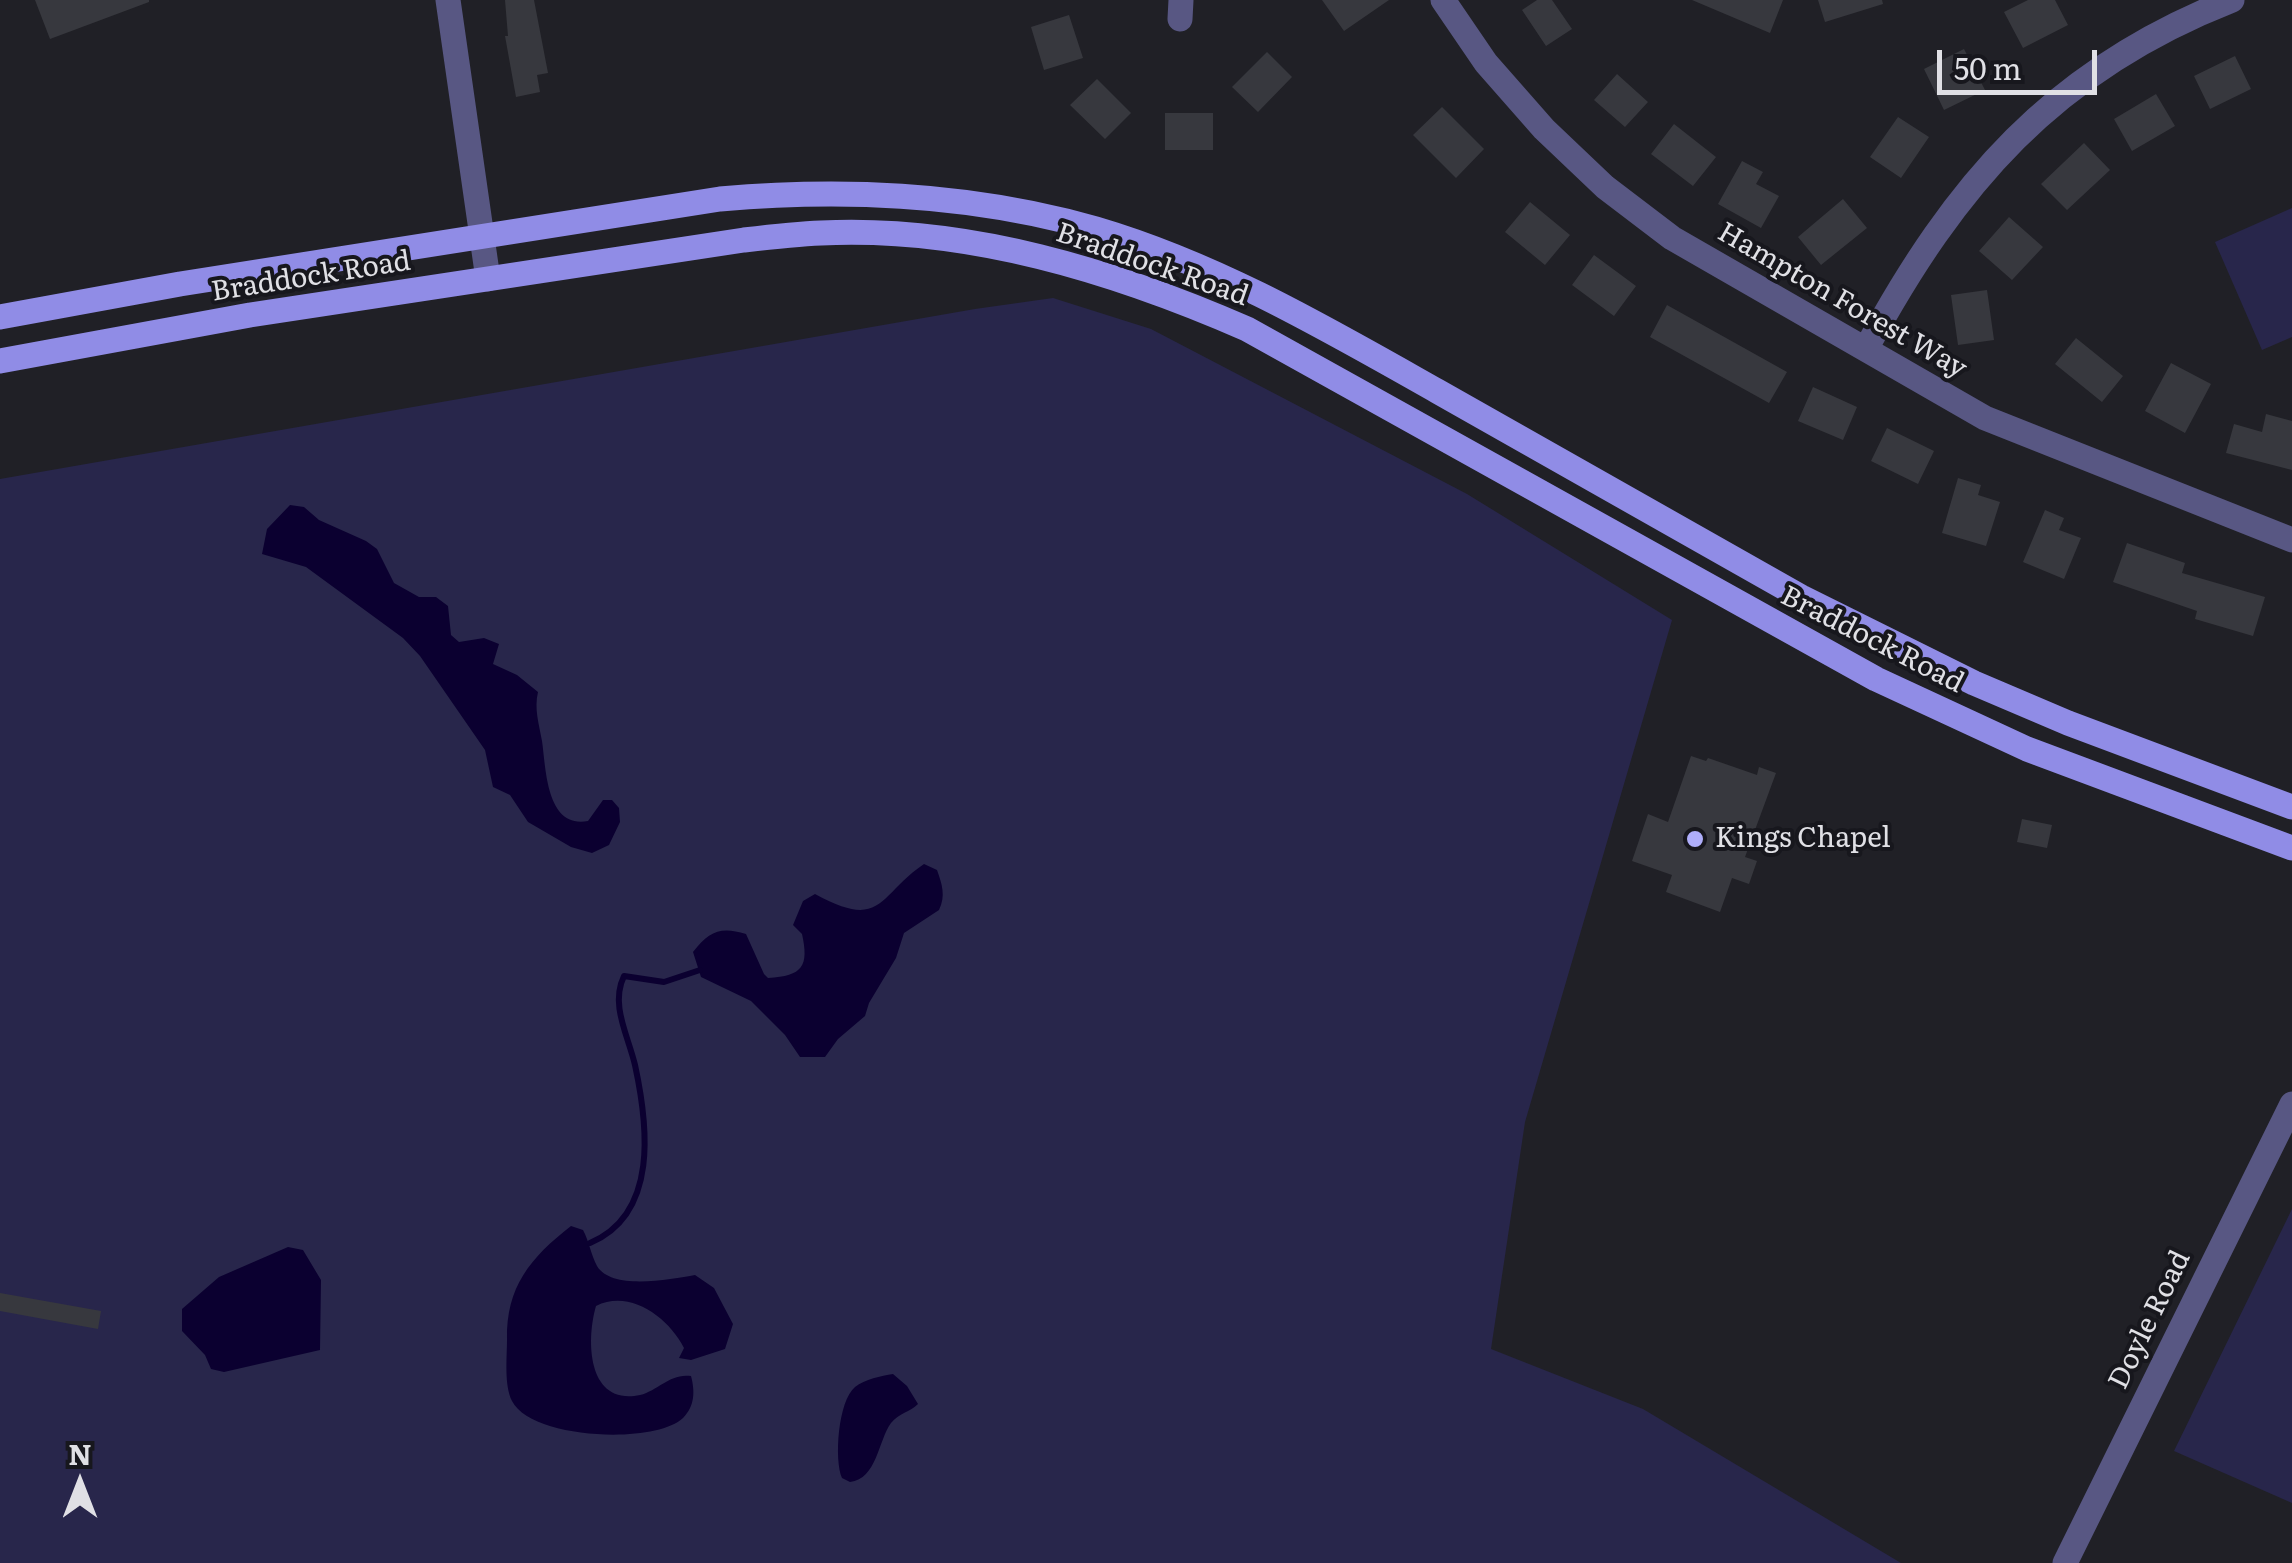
<!DOCTYPE html>
<html>
<head>
<meta charset="utf-8">
<style>
	body { margin:0 }
	#map { position:relative; width:2292px; height:1563px; overflow:hidden; background:#202026; font-family:Literata,serif }
	canvas { display:block }
	.north { position:absolute; left:30px; top:1433px; width:100px; height:100px; -webkit-text-stroke:8px #17171d; paint-order:stroke; rotate:0deg; font-size:28px; font-weight:700; line-height:40px; text-align:center; color:#e0e0e5 }
	.north::after { content:''; display:block; margin:auto; width:35px; height:45px; background:#e0e0e5; clip-path:polygon(50% 0,100% 100%,50% 72%,0 100%) }
	.scale { position:absolute; left:1937px; top:50px; width:160px; height:45px; box-sizing:border-box; border:5px solid #e0e0e5; border-top:0; padding-left:12px; font-size:30px; line-height:35px; white-space:nowrap; color:#e0e0e5; -webkit-text-stroke:8px #17171d; paint-order:stroke }
</style>
</head>
<body>
<div id="map">
<canvas width="2292" height="1563"></canvas>
<div class="north">N</div>
<div class="scale">50 m</div>
</div>
<script>
const context = document.querySelector('canvas').getContext('2d');
context.lineJoin = 'round';
function fillPath(path, color) { context.fillStyle = color; context.fill(path, 'evenodd'); }
function trace(path, color, width, dash) { context.strokeStyle = color; context.lineWidth = width; context.lineCap = dash ? 'butt' : 'round'; context.setLineDash(dash || []); context.stroke(path); }
function label(font, color, halo, rows, align = 'center') {
  context.font = font + ' Literata,serif'; context.lineWidth = 8; context.setLineDash([]); context.textBaseline = 'middle'; context.strokeStyle = halo; context.fillStyle = color; for (const [text, x, y, turn = 0] of rows) {
    context.save(); context.translate(x, y); context.rotate((+turn || 0) * Math.PI / 180); context.textAlign = isNaN(turn) ? turn : align; if (halo) context.strokeText(text, 0, 0); context.fillText(text, 0, 0); context.restore();
  }
}
const green = new Path2D(`
	M2292 208V337L2262 350 2215 242Z
	M1053 298 1151 329 1467 494 1672 620 1525 1122 1491 1349 1643 1409 1901 1563H0V479L975 309Z
	M2292 1209V1503L2174 1451Z`);
const water = new Path2D(`
	M290 505 304 507 319 520 366 541 377 549 394 583 419 597H436L448 606 451 635 459 642 484 638 499 644 493 664 517 675 538 692C534 709 539 724 542 741 546 768 546 829 588 821L603 800H612L619 808 620 822 609 845 592 853 571 847 528 822 510 795 493 787 485 750 420 656 403 638 306 567 262 554 267 529Z
	M924 864 937 870C942 884 946 896 939 910L904 933 896 958 869 1003 865 1016 838 1039 825 1057H800L785 1035 751 1001 701 977 693 952C709 931 721 926 746 934L764 974 768 978C803 976 809 966 802 934L793 925 803 901 815 894C883 931 877 896 924 864Z
	M571 1226 583 1230C589 1241 591 1255 597 1266 612 1291 671 1279 695 1275L714 1288 733 1324 725 1349 691 1360 679 1358 684 1348C668 1317 630 1289 596 1306 586 1340 587 1406 640 1395 659 1390 670 1373 691 1376 695 1391 695 1406 683 1418 654 1445 531 1439 512 1401 504 1385 507 1358 507 1340 506 1287 530 1258 571 1226Z
	M288 1247 303 1250 321 1280 320 1350 224 1372 211 1369 205 1355 182 1331V1309L219 1277Z
	M893 1374 907 1386 918 1404C910 1412 899 1413 891 1423 878 1441 877 1479 850 1482L842 1478C834 1460 838 1401 855 1387 865 1379 881 1376 893 1374Z`);
const stream = new Path2D(`
	M590 1243C659 1214 648 1125 635 1065 628 1035 610 1005 624 976L664 982 700 970`);
const building = new Path2D(`
	M35 0H149V2L50 39Z
	M505 0H534L548 73 537 75 540 92 516 97 505 36H508Z
	M1322 0H1389L1344 31Z
	M1537 0H1552L1572 29 1546 46 1522 10Z
	M1692 0H1783L1770 33Z
	M1818 0H1882L1883 4 1825 22Z
	M2028 0H2055L2068 25 2023 48 2004 12Z
	M1069 15 1083 58 1044 70 1031 27Z
	M1964 49 1985 90 1944 110 1924 69Z
	M1267 52 1292 77 1258 112 1232 87Z
	M2235 56 2251 89 2210 109 2194 76Z
	M1617 74 1648 102 1625 127 1594 100Z
	M1097 79 1131 113 1105 139 1070 105Z
	M2156 94 2175 126 2132 151 2114 119Z
	M1442 107 1484 149 1456 178 1413 135Z
	M1165 113H1213V150H1165Z
	M1898 117 1929 137 1901 178 1870 157Z
	M1674 124 1716 157 1693 186 1651 154Z
	M2084 143 2110 170 2067 210 2041 184Z
	M1742 161 1763 172 1756 184 1779 196 1761 228 1718 204Z
	M1843 199 1867 228 1821 265 1798 237Z
	M1530 202 1570 235 1545 265 1505 232Z
	M2009 217 2043 247 2012 280 1979 251Z
	M1594 255 1636 286 1614 316 1572 285Z
	M1987 290 1994 340 1958 345 1951 295Z
	M1667 305 1787 372 1769 403 1650 337Z
	M2076 338 2123 376 2102 402 2055 364Z
	M2171 363 2211 384 2185 433 2145 411Z
	M1813 387 1857 407 1843 440 1798 421Z
	M2266 414 2292 421V470L2226 453 2234 424 2262 432Z
	M1887 428 1934 451 1918 484 1871 461Z
	M1958 478 1981 485 1978 495 2000 502 1986 546 1942 533Z
	M2045 510 2064 518 2059 530 2081 538 2064 579 2023 562Z
	M2127 543 2185 563 2182 573 2265 597 2253 636 2195 619 2197 611 2113 582Z
	M1691 756 1706 761 1708 758 1757 775 1759 767 1776 773 1745 857 1757 861 1749 884 1732 878 1720 912 1666 892 1672 875 1632 861 1648 814 1668 822Z
	M2022 819 2052 825 2047 848 2017 842Z
	M0 1293 101 1311 98 1329 0 1311Z`);
const minor = new Path2D(`
	M448 0 488 279
	M1443 0 1486 63 1544 129 1605 187 1672 238 1985 418 2292 540
	M1180 19 1181 0
	M1866 349C1955 184 2053 70 2232 0
	M2065 1563 2292 1104`);
const major = new Path2D(`
	M0 317 180 284 720 199C845 188 974 194 1096 229 1218 265 1327 329 1437 391 1559 459 1680 528 1801 597L1974 683 2068 723 2292 807
	M0 361 250 315 744 240C770 237 796 234 821 233 968 226 1114 271 1247 329L1876 679 2027 749 2292 848`);
const markers = [
	[1695,839,10,"#afaefa"]
];
const streetNames = [
	["Braddock Road",1152,265,19],
	["Braddock Road",311,277,-9],
	["Hampton Forest Way",1842,301,30],
	["Braddock Road",1872,640,27],
	["Doyle Road",2150,1320,-64]
];
const poiNames = [
	["Kings Chapel",1715,839]
];
fillPath(green, '#28264b');
fillPath(water, '#0b0030');
trace(stream, '#0b0030', 6);
fillPath(building, '#37383e');
trace(minor, '#585783', 25);
trace(major, '#908ce6', 25);
for (const [x, y, r, color] of markers) { const dot = new Path2D(); dot.arc(x, y, r, 0, 2 * Math.PI); context.fillStyle = color; context.fill(dot); trace(dot, '#17171d', 4); }
label('28px', '#e0e0e5', '#17171d', streetNames);
label('28px', '#e0e0e5', '#17171d', poiNames, 'left');
</script>
</body>
</html>
